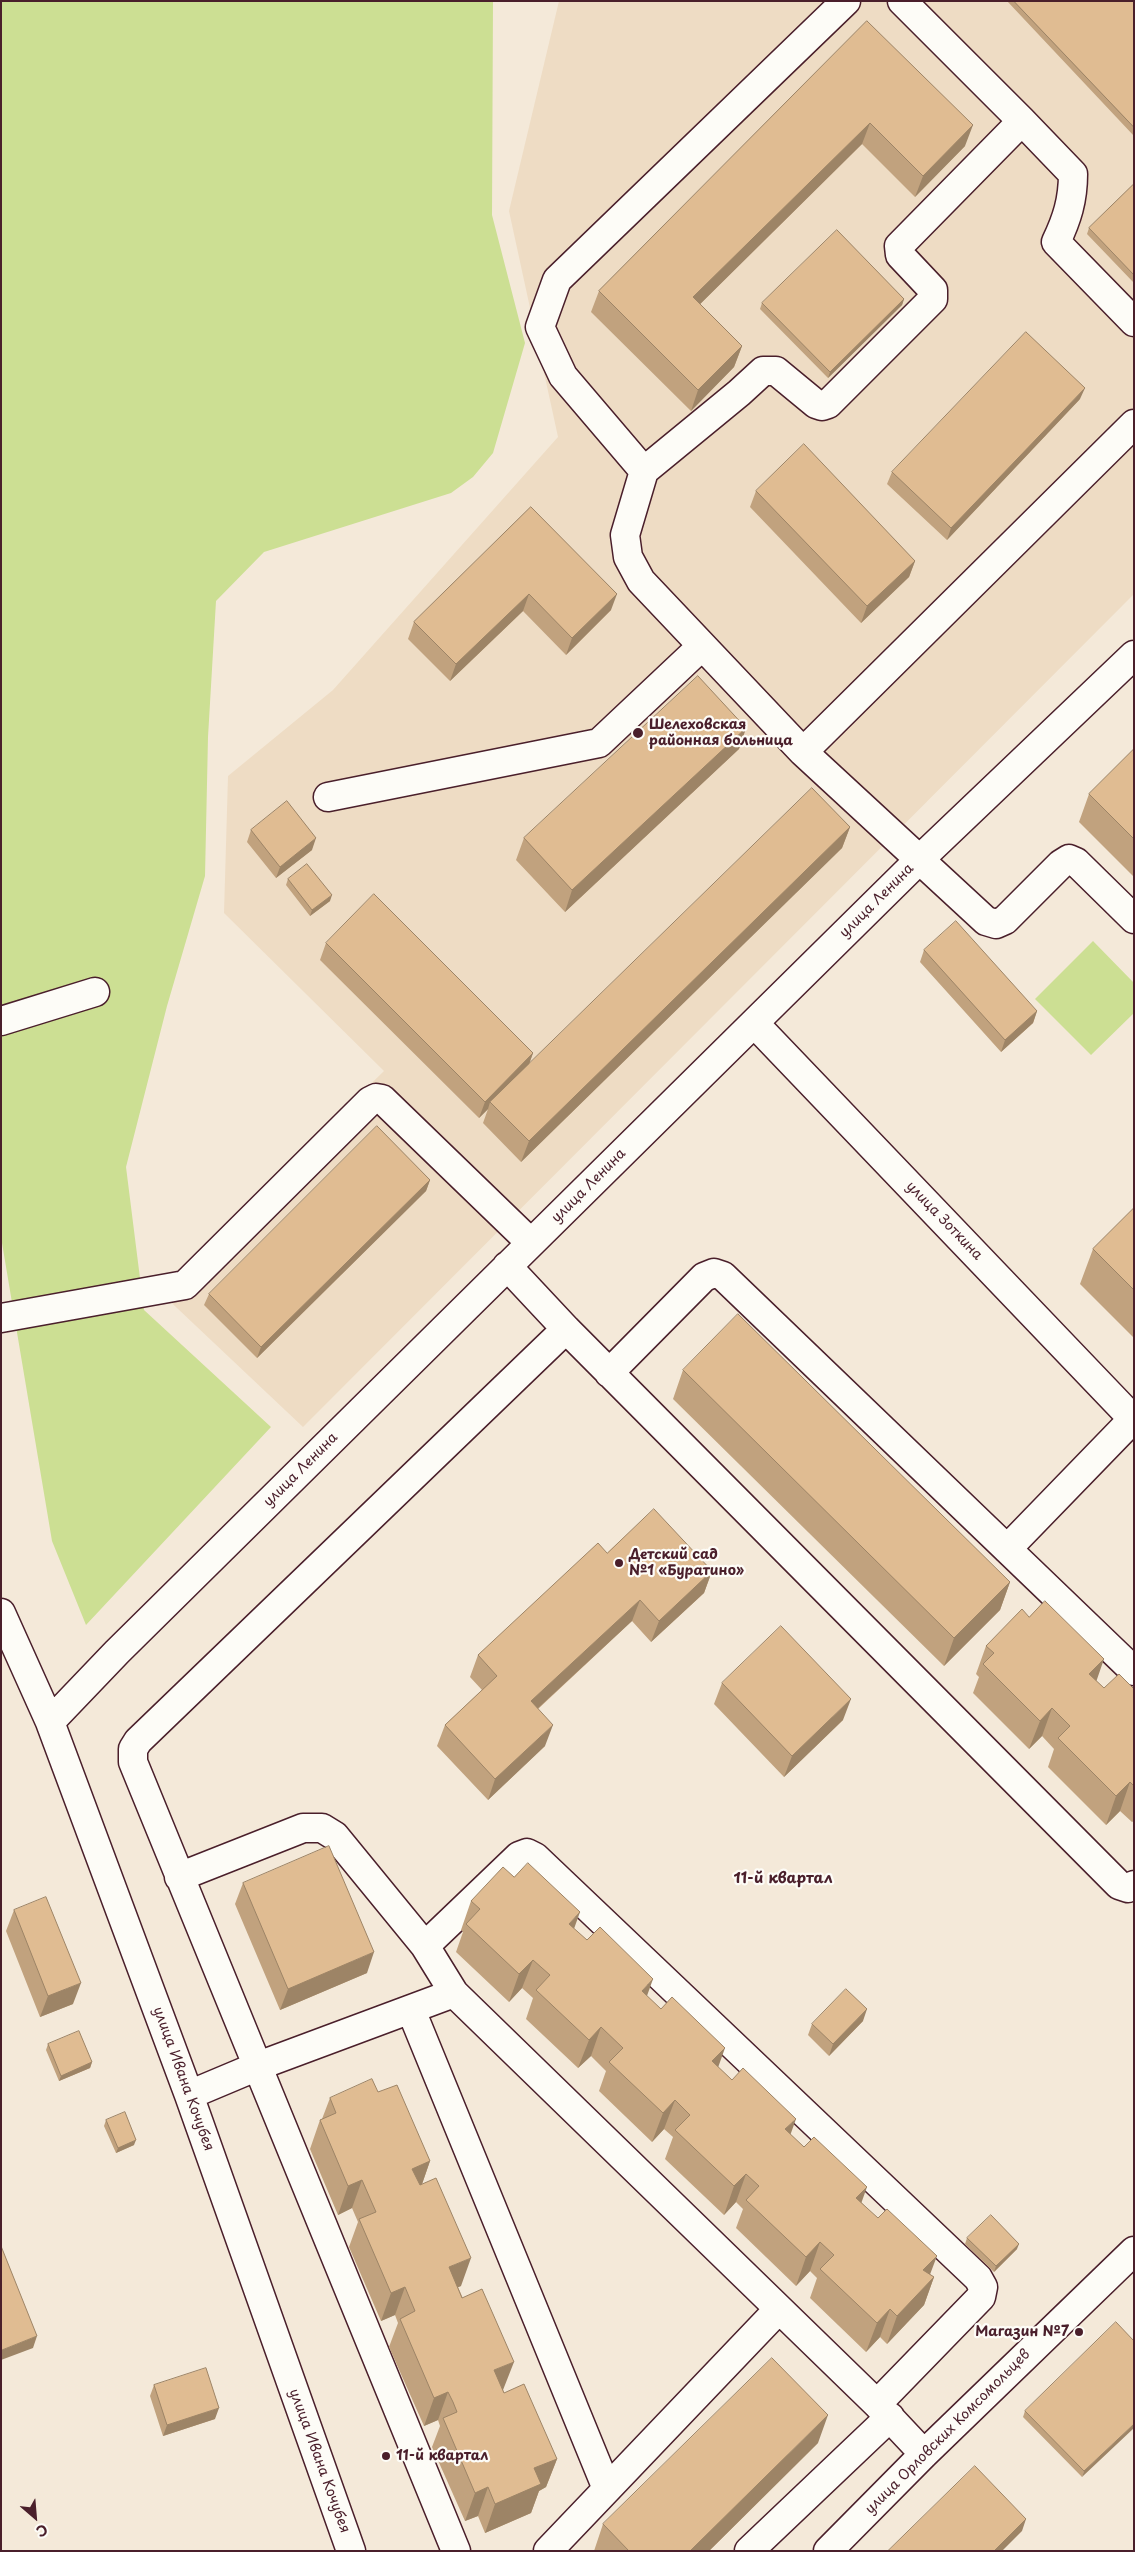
<!DOCTYPE html>
<html>
<head>
<meta charset="utf-8">
<style>
	body { margin:0 }
	#map { position:relative; width:1135px; height:2552px; overflow:hidden; background:#f4e9d9; font-family:"Playpen Sans",sans-serif }
	canvas { display:block }
	.frame { position:absolute; inset:0; border:2px solid #4a1f2b; pointer-events:none }
	.north { position:absolute; left:10px; top:2492px; width:50px; height:50px; -webkit-text-stroke:4px #fdfcf7; paint-order:stroke; rotate:153deg; font-size:14px; font-weight:700; line-height:20px; text-align:center; color:#4a1f2b }
	.north::after { content:''; display:block; margin:auto; width:18px; height:22px; background:#4a1f2b; clip-path:polygon(50% 0,100% 100%,50% 72%,0 100%) }
</style>
</head>
<body>
<div id="map">
<canvas width="1135" height="2552"></canvas>
<div class="frame"></div>
<div class="north">С</div>
</div>
<script>
const context = document.querySelector('canvas').getContext('2d');
context.lineJoin = 'round';
function fillPath(path, color) { context.fillStyle = color; context.fill(path, 'evenodd'); }
function trace(path, color, width, dash) { context.strokeStyle = color; context.lineWidth = width; context.lineCap = dash ? 'butt' : 'round'; context.setLineDash(dash || []); context.stroke(path); }
function label(font, color, halo, rows, align = 'center') {
  context.font = font + ' "Playpen Sans",sans-serif'; context.lineWidth = 4.5; context.setLineDash([]); context.textBaseline = 'middle'; context.strokeStyle = halo; context.fillStyle = color; for (const [text, x, y, turn = 0] of rows) {
    context.save(); context.translate(x, y); context.rotate((+turn || 0) * Math.PI / 180); context.textAlign = isNaN(turn) ? turn : align; if (halo) context.strokeText(text, 0, 0); context.fillText(text, 0, 0); context.restore();
  }
}
const built = new Path2D(`
	M559 1H1134V594L303 1427 159 1291 384 1071 224 913 228 776 333 690 558 437 509 211Z`);
const green = new Path2D(`
	M1 1H493L492 215 525 343 493 453 473 477 451 493 264 552 216 601 208 737 205 876 167 1006 126 1167 144 1310 271 1427 86 1625 52 1541 1 1237Z
	M1093 941 1134 983V1013L1091 1055 1035 999Z`);
const minor = new Path2D(`
	M846 1 557 280 540 327 563 376 644 471 625 535 628 557 641 581 803 752 986 921 996 924 1005 920 1061 864 1069 859 1076 862 1134 919
	M1022 121 1073 174C1073 200 1067 219 1056 242L1134 322
	M644 471 739 393 763 371H776L816 404 822 406 828 404 933 299V290L900 255 899 246 1022 121 902 1
	M803 752 1134 424
	M328 797 599 743 702 646
	M1 1021 95 992
	M754 1023 1134 1420
	M507 1266 566 1329 1119 1885 1128 1888 1134 1885
	M1 1318 185 1285 370 1101 376 1098 382 1099 531 1243
	M609 1373 704 1277 714 1273 723 1276 1134 1671
	M1007 1549 1133 1419
	M1 1613 50 1722 189 2095 351 2551
	M50 1722 117 1652 919 860 1134 655
	M179 1877 303 1828H322L335 1836 425 1946
	M454 1993 425 1946 519 1856 527 1853 535 1857 978 2278 983 2287 981 2297 877 2404
	M411 2010 607 2489
	M189 2095 258 2066 454 1993 877 2404 924 2454
	M456 2551 133 1762V1749L138 1741 566 1329
	M548 2551 779 2309
	M749 2551 890 2417
	M828 2551 924 2454 1134 2251`);
const wall = new Path2D(`
	M1007 1H1134V136Z
	M867 21 965 146 915 197 862 144 700 304 742 346 734 367 691 411 591 312 599 291Z
	M1134 184V283L1087 234 1089 228Z
	M904 299 902 305 828 378 760 309 762 303Z
	M1080 399 947 540 887 484 892 472Z
	M756 491 915 561 909 577 861 623 750 507Z
	M531 507 611 610 566 655 523 611 450 681 408 639 414 622Z
	M746 728 739 749 565 912 516 860 524 838Z
	M1134 749V877L1079 822 1089 794Z
	M850 827 842 848 521 1162 483 1123 488 1109 479 1118 320 960 326 943 533 1053 529 1064Z
	M251 830 312 850 276 878 247 842Z
	M288 879 330 901 310 916 286 885Z
	M924 950 1037 1011 1033 1023 1001 1052 920 962Z
	M430 1180 426 1191 257 1358 204 1305 209 1294Z
	M1134 1208V1338L1080 1284 1093 1249Z
	M683 1370 1010 1582 1000 1610 944 1666 673 1399Z
	M712 1571 704 1593 651 1642 632 1621 538 1709 545 1746 488 1800 437 1746 445 1725 482 1690 470 1677 478 1655Z
	M1029 1617 1104 1688 1134 1689V1821L1132 1822 1120 1811 1106 1825 1048 1767 1054 1749 1042 1736 1029 1749 973 1693 979 1677 976 1674 986 1646Z
	M722 1683 843 1720 784 1777 714 1704Z
	M514 1877 574 1929 647 1996 718 2067 790 2134 861 2202 930 2274 934 2277 924 2305 887 2344 880 2337 866 2352 810 2298 817 2278 810 2271 796 2286 736 2228 743 2209 736 2202 724 2215 665 2159 673 2137 664 2129 652 2142 599 2091 606 2071 591 2056 578 2068 526 2019 533 1998 522 1988 509 2002 456 1952 463 1932 461 1930 471 1901Z
	M243 1883 367 1973 280 2010 235 1904Z
	M14 1910 73 2004 40 2017 6 1931Z
	M863 2021 829 2056 808 2035 812 2024Z
	M48 2044 92 2062 90 2068 59 2081 46 2050Z
	M378 2092 430 2161 422 2184 461 2286 458 2287 503 2390 504 2393 557 2459 546 2487 539 2491 531 2513 485 2533 478 2516 465 2521 432 2447 440 2426 438 2420 424 2426 389 2347 398 2323 395 2315 381 2321 349 2247 358 2222 352 2208 338 2215 310 2149 320 2120 322 2119 330 2098Z
	M106 2120 134 2145 116 2153 104 2126Z
	M967 2238 1017 2249 994 2272 965 2244Z
	M1134 2341 1082 2477 1023 2417 1025 2411Z
	M154 2385 215 2419 163 2436 150 2396Z
	M818 2443 709 2551H594L603 2524Z`);
const shadedWall = new Path2D(`
	M870 123 862 144 685 319 693 297Z
	M973 125 965 146 915 197 923 176Z
	M904 299 902 305 828 378 830 372Z
	M742 346 734 367 691 411 698 390Z
	M1085 388 1080 399 947 540 951 528Z
	M915 561 909 577 861 623 867 606Z
	M529 594 523 611 450 681 456 664Z
	M617 594 611 610 566 655 572 638Z
	M746 728 739 749 565 912 572 890Z
	M850 827 842 848 521 1162 529 1141Z
	M316 838 312 850 276 878 280 867Z
	M332 895 330 901 310 916 312 910Z
	M1037 1011 1033 1023 1001 1052 1005 1040Z
	M533 1053 527 1070 490 1102 488 1109 479 1118 485 1102Z
	M430 1180 426 1191 257 1358 261 1347Z
	M712 1571 704 1593 651 1642 659 1621Z
	M1010 1582 1000 1610 944 1666 954 1638Z
	M640 1600 632 1621 523 1722 531 1701Z
	M1104 1659 1094 1688 1089 1674Z
	M851 1699 843 1720 784 1777 792 1756Z
	M1052 1708 1042 1736 1029 1749 1040 1721Z
	M553 1725 545 1746 488 1800 495 1779Z
	M1130 1782 1120 1811 1106 1825 1116 1796Z
	M580 1912 570 1940 569 1924Z
	M374 1952 367 1973 280 2010 288 1989Z
	M533 1960 522 1988 509 2002 519 1974Z
	M653 1979 643 2007 642 1991Z
	M81 1983 73 2004 40 2017 48 1996Z
	M867 2009 863 2021 829 2056 833 2044Z
	M601 2027 591 2056 578 2068 589 2040Z
	M725 2048 715 2076 712 2061Z
	M92 2062 90 2068 59 2081 61 2076Z
	M675 2100 664 2129 652 2142 663 2113Z
	M796 2119 786 2147 785 2129Z
	M136 2140 134 2145 116 2153 118 2148Z
	M430 2161 420 2190 412 2169Z
	M746 2174 736 2202 724 2215 734 2186Z
	M362 2180 352 2208 338 2215 348 2186Z
	M867 2187 857 2215 856 2198Z
	M820 2242 810 2271 796 2286 806 2257Z
	M1019 2244 1017 2249 994 2272 996 2266Z
	M937 2256 926 2285 923 2270Z
	M471 2258 461 2286 439 2295 449 2267Z
	M934 2277 924 2305 887 2344 897 2316Z
	M405 2287 395 2315 381 2321 391 2293Z
	M890 2309 880 2337 866 2352 877 2323Z
	M37 2336 33 2348 1 2360 2 2350Z
	M514 2362 503 2390 483 2399 494 2370Z
	M448 2392 438 2420 424 2426 434 2398Z
	M219 2408 215 2419 163 2436 167 2425Z
	M828 2415 818 2443 709 2551H690Z
	M1134 2424V2428L1082 2477 1084 2471Z
	M557 2459 546 2487 539 2491 531 2513 485 2533 495 2504 534 2468Z
	M488 2487 478 2516 465 2521 475 2493Z
	M1026 2519 1022 2531 1002 2551H994Z`);
const building = new Path2D(`
	M1014 1H1134V127Z
	M867 21 973 125 923 176 870 123 693 297 742 346 698 390 599 291Z
	M1134 184V275L1089 228Z
	M837 230 904 299 830 372 762 303Z
	M1026 332 1085 388 951 528 892 472Z
	M804 444 915 561 867 606 756 491Z
	M531 507 617 594 572 638 529 594 456 664 414 622Z
	M698 676 746 728 572 890 524 838Z
	M1134 749V839L1089 794Z
	M812 788 850 827 529 1141 490 1102Z
	M287 801 316 838 280 867 251 830Z
	M307 864 332 895 312 910 288 879Z
	M374 894 533 1053 485 1102 326 943Z
	M956 921 1037 1011 1005 1040 924 950Z
	M377 1126 430 1180 261 1347 209 1294Z
	M1134 1208V1290L1093 1249Z
	M738 1314 1010 1582 954 1638 683 1370Z
	M654 1509 712 1571 659 1621 640 1600 531 1701 553 1725 495 1779 445 1725 497 1676 478 1655 598 1543 607 1553Z
	M1045 1601 1104 1659 1089 1674 1104 1688 1119 1674 1134 1689V1786L1130 1782 1116 1796 1058 1738 1070 1726 1052 1708 1040 1721 983 1664 994 1653 986 1646 1022 1609 1029 1617Z
	M781 1626 851 1699 792 1756 722 1683Z
	M329 1846 374 1952 288 1989 243 1883Z
	M528 1863 580 1912 569 1924 587 1940 600 1927 653 1979 642 1991 661 2009 672 1997 725 2048 712 2061 732 2080 743 2068 796 2119 785 2129 804 2147 814 2137 867 2187 856 2198 878 2218 887 2209 937 2256 923 2270 934 2277 897 2316 890 2309 877 2323 820 2269 834 2255 820 2242 806 2257 746 2200 759 2186 746 2174 734 2186 675 2130 690 2115 675 2100 663 2113 609 2062 623 2048 601 2027 589 2040 536 1990 550 1975 533 1960 519 1974 466 1924 480 1909 471 1901 503 1867 514 1877Z
	M46 1897 81 1983 48 1996 14 1910Z
	M846 1989 867 2009 833 2044 812 2024Z
	M79 2031 92 2062 61 2076 48 2044Z
	M372 2079 378 2092 397 2085 430 2161 412 2169 420 2185 436 2178 471 2258 449 2267 462 2298 482 2289 514 2362 494 2370 504 2393 524 2384 557 2459 534 2468 541 2484 495 2504 488 2487 475 2493 443 2418 457 2412 453 2402 448 2392 434 2398 400 2319 415 2311 405 2287 391 2293 359 2219 376 2212 362 2180 348 2186 320 2120 336 2113 330 2098Z
	M125 2112 136 2140 118 2148 106 2120Z
	M991 2215 1019 2244 996 2266 967 2238Z
	M1 2246 37 2336 2 2350 1 2349Z
	M1116 2322 1134 2341V2424L1084 2471 1025 2411Z
	M772 2358 828 2415 690 2551H629L603 2524Z
	M206 2368 219 2408 167 2425 154 2385Z
	M975 2466 1026 2519 994 2551H888Z`);
const markers = [
	[638,733,6,"#4a1f2b"],
	[619,1563,5,"#4a1f2b"],
	[1079,2332,5,"#4a1f2b"],
	[386,2456,5,"#4a1f2b"]
];
const poiNames = [
	["Шелеховская",649,725],
	["районная больница",649,741],
	["Детский сад",629,1555],
	["№1 «Буратино»",629,1571],
	["Магазин №7",1069,2332,"right"],
	["11-й квартал",396,2456]
];
const streetNames = [
	["улица Ленина",877,901,-45],
	["улица Ленина",589,1186,-45],
	["улица Зоткина",944,1221,46],
	["улица Ленина",301,1470,-45],
	["улица Ивана Кочубея",183,2079,70],
	["улица Орловских Комсомольцев",948,2432,-45],
	["улица Ивана Кочубея",319,2461,70]
];
const neighbourhoodNames = [
	["11-й квартал",783,1879]
];
fillPath(built, '#eedcc4');
fillPath(green, '#ccdf93');
trace(minor, '#4a1f2b', 31);
trace(minor, '#fdfcf7', 28);
fillPath(wall, '#c1a27e');
fillPath(shadedWall, '#9d8466');
fillPath(building, '#e0bc92');
trace(building, '#9d8466', 1);
for (const [x, y, r, color] of markers) { const dot = new Path2D(); dot.arc(x, y, r, 0, 2 * Math.PI); context.fillStyle = color; context.fill(dot); trace(dot, '#fdfcf7', 2); }
label('bold 14px', '#4a1f2b', '#fdfcf7', poiNames, 'left');
label('14px', '#4a1f2b', '#fdfcf7', streetNames);
label('bold 15px', '#4a1f2b', '#fdfcf7', neighbourhoodNames);
</script>
</body>
</html>
